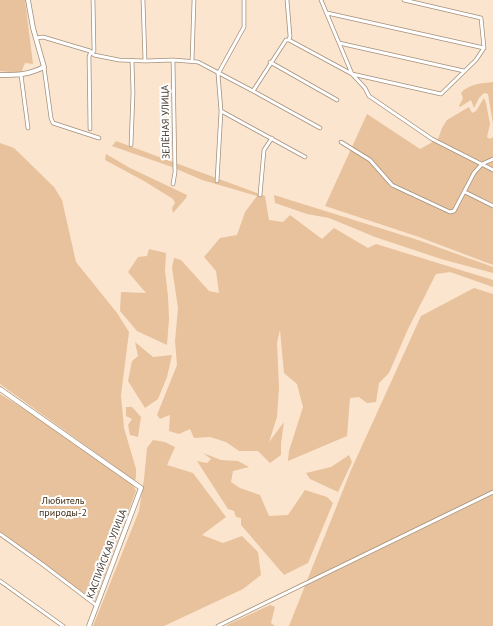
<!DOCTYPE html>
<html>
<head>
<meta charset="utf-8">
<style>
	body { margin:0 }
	canvas { display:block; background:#fbe5ce }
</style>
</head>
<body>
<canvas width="493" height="626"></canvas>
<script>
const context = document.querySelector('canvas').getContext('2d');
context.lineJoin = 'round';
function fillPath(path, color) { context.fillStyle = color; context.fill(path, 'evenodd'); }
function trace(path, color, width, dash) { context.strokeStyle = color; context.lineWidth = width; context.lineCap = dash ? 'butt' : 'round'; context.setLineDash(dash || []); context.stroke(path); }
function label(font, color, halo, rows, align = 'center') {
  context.font = font + ' "PT Sans",sans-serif'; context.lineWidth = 4; context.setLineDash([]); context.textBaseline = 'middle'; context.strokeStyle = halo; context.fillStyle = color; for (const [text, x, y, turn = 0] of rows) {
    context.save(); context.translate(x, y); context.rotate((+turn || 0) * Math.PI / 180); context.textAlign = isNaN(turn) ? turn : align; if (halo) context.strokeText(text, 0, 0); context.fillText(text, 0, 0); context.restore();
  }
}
const green = new Path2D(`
	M0 0H25L33 64 25 63 21 73 0 71Z
	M493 82V124L488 94 484 93 479 98 474 108 471 100 460 107 459 106 463 98 461 93C468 84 483 83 493 82Z
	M484 98 486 103 490 124 487 137 490 139 493 137V265L419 237 325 206 367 114 420 149 438 139 442 128 447 120 469 107 472 113 476 111Z
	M116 141 265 196 269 220 283 222 290 215 322 239 334 228 368 248 376 244 493 280V287L450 272 436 274 408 329 389 373 379 383 376 402 367 403 359 397 350 398 347 436 288 461 289 451 303 407 297 384 284 373 280 330 277 343 279 388 277 417 269 442 284 422 281 444V455L270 463 258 451H239L226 442 210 437 194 438 190 429 179 434 169 431 170 415 160 419 157 415 177 365 175 341 178 308 172 268 174 258 181 260 209 291 219 293 216 271 204 257 220 238 237 235 245 212 257 196 202 180 172 167 112 146Z
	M0 143 14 148 54 187 62 200 76 262 117 313 129 332 121 395 124 428 136 469V477L135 481 0 384Z
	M106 154 130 168 187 195 186 198 173 213 172 208 175 203 173 199 144 181 105 160Z
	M274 195 418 240 493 267V273L441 259 375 237 329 218 307 214 275 203Z
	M149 249 166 253 165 271 168 296 169 319 167 345 137 331 120 311 121 292 146 293 128 272 138 257 147 256Z
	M474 288 493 294V626H289L351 470 421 316Z
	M135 342 153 357 172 355 167 377 158 399 145 408 128 381 132 361 138 356Z
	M0 394 42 420 133 485 136 491 95 601 0 532Z
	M126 407H132L141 417 138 437 130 435 128 425 132 419 126 416Z
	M153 440 165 442 175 447 167 465 193 473 226 517 202 535 223 543 242 536 258 552 261 575 243 589 164 626H93L139 511 144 479 147 448Z
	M203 453 221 460 238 461 249 467 233 471 231 482 240 488 260 495 269 516 288 515 305 490 327 497 333 503 308 563 284 575 241 525V518L236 517 234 511 228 509 197 461 207 463 211 459Z
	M349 455 352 462 338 492 310 479 306 473 331 467Z
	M270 605 275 607 271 623 275 626H227V625Z`);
const street = new Path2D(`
	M143 0 145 61
	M287 0 290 36 289 40
	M327 13 484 48
	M37 38 43 37 90 51 94 55 119 60 145 61 173 60 198 62 253 91 320 128
	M289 40 352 74 321 0
	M339 43 464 71
	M192 61 194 0
	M270 62 337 100
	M44 67 51 118 53 123 99 138
	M218 74 244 27V0
	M352 74 441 94 476 60 484 48 481 18 404 0
	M352 74 365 88 369 96 432 139 493 170
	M21 75 28 128
	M253 91 286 40H289
	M221 111 305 157
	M90 129 89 57 90 54 94 51 93 0
	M341 142 370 160 392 185 450 212 454 211 474 173 482 164 493 159
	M131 145 133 93 132 61
	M217 181 221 111 218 74
	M173 184 175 172 173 60
	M465 192 493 206
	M260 195 264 150 272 138
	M0 534 42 564 96 605
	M0 581 63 626
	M218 626 493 492`);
const secondary = new Path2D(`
	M0 75C18 75 28 75 44 67L33 28 28 0
	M0 389 141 488 89 626`);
const streetNames = [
	["ЗЕЛЁНАЯ УЛИЦА",166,122,-91],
	["КАСПИЙСКАЯ УЛИЦА",107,554,-69]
];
const parkNames = [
	["Любитель",63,501],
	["природы-2",63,513]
];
fillPath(green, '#e7c29c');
trace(street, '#a4907b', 4.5);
trace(secondary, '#a4907b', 5.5);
trace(street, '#fff', 3);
trace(secondary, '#fff', 4);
label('10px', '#433a31', '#fff', streetNames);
label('10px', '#412c14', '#fff', parkNames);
</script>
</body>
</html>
